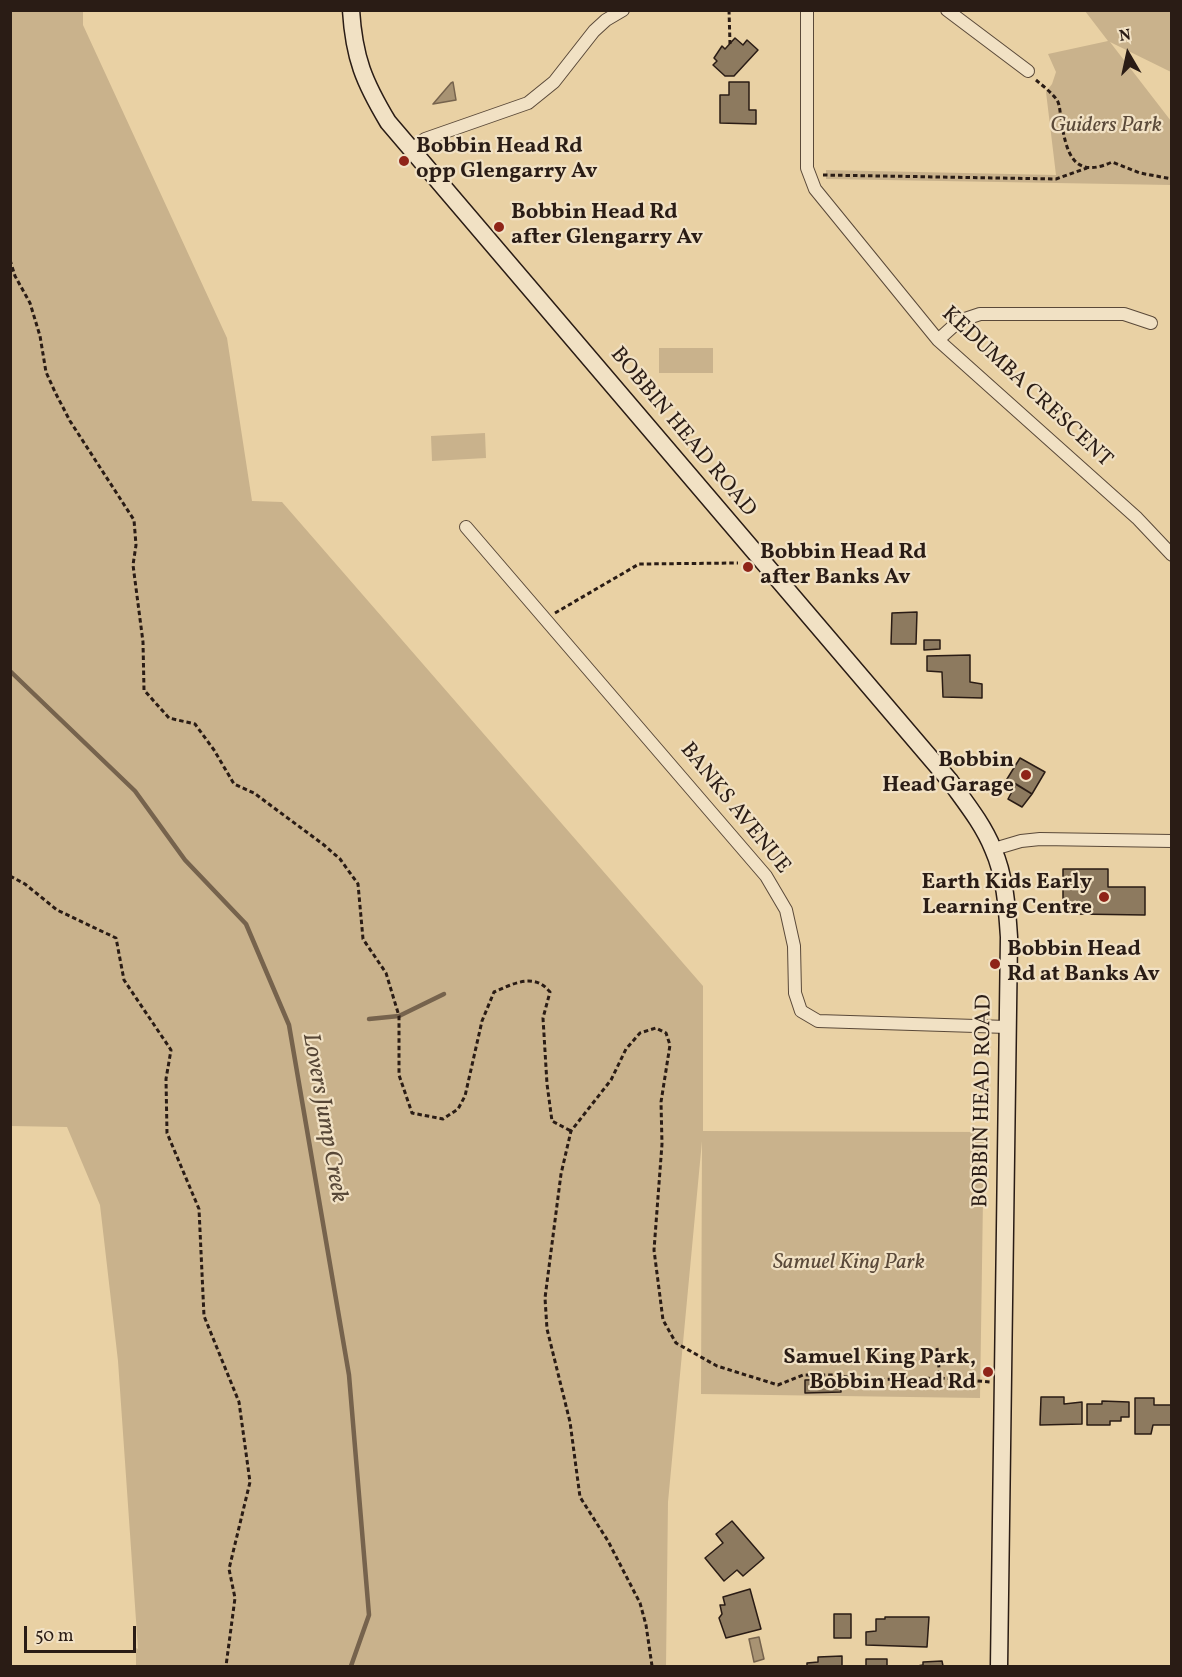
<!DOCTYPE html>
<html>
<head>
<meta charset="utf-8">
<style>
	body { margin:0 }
	#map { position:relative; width:1182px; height:1677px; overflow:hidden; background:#e9d1a4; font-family:Vollkorn,serif }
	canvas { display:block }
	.frame { position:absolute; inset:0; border:12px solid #2a1c15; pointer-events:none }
	.north { position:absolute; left:1098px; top:24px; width:60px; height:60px; -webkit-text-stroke:4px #f1e1c4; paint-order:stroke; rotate:351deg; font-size:16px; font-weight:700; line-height:24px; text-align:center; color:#2a1c15 }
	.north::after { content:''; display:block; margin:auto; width:21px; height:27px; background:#2a1c15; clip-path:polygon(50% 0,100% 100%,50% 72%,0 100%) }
	.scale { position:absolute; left:24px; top:1626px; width:112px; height:27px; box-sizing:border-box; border:3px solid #2a1c15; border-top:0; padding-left:8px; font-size:18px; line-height:21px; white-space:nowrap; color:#2a1c15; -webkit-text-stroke:4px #f1e1c4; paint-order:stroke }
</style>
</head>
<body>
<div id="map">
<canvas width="1182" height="1677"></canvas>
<div class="frame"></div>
<div class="north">N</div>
<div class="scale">50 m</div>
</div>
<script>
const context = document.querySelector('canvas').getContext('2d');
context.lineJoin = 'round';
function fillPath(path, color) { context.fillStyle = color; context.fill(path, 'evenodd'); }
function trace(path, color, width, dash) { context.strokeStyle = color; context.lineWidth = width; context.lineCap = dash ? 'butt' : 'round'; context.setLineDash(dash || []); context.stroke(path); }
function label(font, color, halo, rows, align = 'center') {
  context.font = font + ' Vollkorn,serif'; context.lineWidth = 4.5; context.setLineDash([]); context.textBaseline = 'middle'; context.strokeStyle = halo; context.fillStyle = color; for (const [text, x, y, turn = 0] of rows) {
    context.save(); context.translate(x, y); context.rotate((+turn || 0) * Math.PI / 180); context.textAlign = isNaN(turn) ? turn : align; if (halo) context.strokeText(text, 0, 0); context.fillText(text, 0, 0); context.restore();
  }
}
const green = new Path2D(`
	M11 11H83V25L227 338 252 501 282 502 703 986V1131L984 1132 980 1398 701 1394 702 1141 668 1502 666 1666H136V1648L138 1649 118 1361 100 1205 67 1127 11 1126Z
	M1085 11H1171V72L1110 42 1171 121V185L826 179V170L1056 175 1046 92 1052 84 1056 72 1048 54 1108 41Z
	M659 348H713V373H659Z
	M485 433 486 458 432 461 431 436Z`);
const water = new Path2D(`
	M453 82 456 100 433 104 451 83Z
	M759 1637 764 1659 754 1662 749 1639Z`);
const stream = new Path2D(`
	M10 671 135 791 185 860 246 924 289 1025 349 1375 369 1615 351 1666
	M369 1019 399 1016 444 994`);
const building = new Path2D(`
	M735 38 743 45 747 40 758 50 734 76H725L713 65 717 61 714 58 722 46 725 49Z
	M729 82H749V110H756V124L720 123V95H729Z
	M917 612 916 644H891L892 613Z
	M924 640H940V649L924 650Z
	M970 655V682L982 684V698L943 697 942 672 927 671V656Z
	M1020 758 1045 772 1032 794 1007 779Z
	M1016 784 1032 794 1022 807 1008 799Z
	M1063 869H1108V887H1145V915L1075 914 1074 908H1063Z
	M841 1379V1392L805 1393V1380Z
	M1041 1397H1064V1404L1082 1402V1424L1040 1425Z
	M1135 1398H1154V1405H1171V1425H1153L1151 1434H1135Z
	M1102 1401 1129 1402V1417H1121V1421H1110V1425H1087V1404H1102Z
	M732 1521 764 1558 743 1576 737 1570 724 1581 705 1558 723 1543 716 1534Z
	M750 1589 761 1629 726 1638 719 1618 722 1614 720 1605H725L723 1597Z
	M834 1614H851V1638H834Z
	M885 1617H929L927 1647 866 1645V1632L876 1631V1619H885Z
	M842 1656V1666H807V1663L818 1662V1657Z
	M866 1659H887V1666H866Z
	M942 1661 943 1666H917L923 1665V1662Z`);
const path = new Path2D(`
	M729 10 730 44
	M1036 80C1043 86 1052 93 1057 100 1060 105 1060 113 1061 119 1066 152 1073 180 1112 162L1140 173 1172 179
	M823 175 1056 179 1087 168
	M10 260 15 276 30 303 40 336 46 372 55 392 70 421 134 520 136 545 133 565 143 642 144 690 169 718 195 724 214 750 234 784 254 793 324 845 340 859 358 884 363 939 386 973 399 1016V1075L412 1113 443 1119 458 1109 465 1096 482 1021 494 992C513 984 534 972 550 992L543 1018 547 1084 552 1121 571 1131
	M555 613 639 564 738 563
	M10 876 25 884 57 910 116 938 124 980 171 1050 166 1079 167 1133 199 1209 204 1316 239 1402 250 1482 229 1569 235 1598 226 1666
	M937 1348 940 1378
	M652 1666 646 1625 640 1603 608 1541 580 1497 570 1422 547 1329 545 1298 561 1174 571 1131 611 1080 626 1049 640 1033 656 1028 666 1033 670 1045 661 1102 662 1144 654 1250 663 1320 676 1343 717 1366 778 1385 803 1375H836L863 1380 940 1378 990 1382`);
const street = new Path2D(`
	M807 10V168L815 189 938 340 1137 518 1172 555
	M947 10 1028 71
	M411 150 425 139 528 103 554 82 594 31 606 20 623 10
	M938 340 959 321 980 314H1124L1151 323
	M466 527 766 876 786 910 794 946 795 993 801 1011 818 1021 1007 1027
	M994 849 1021 841 1040 839 1172 841`);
const secondary = new Path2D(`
	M351 10C354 58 364 82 388 122L950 781C965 802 983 824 993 849 1005 876 1007 907 1009 937L999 1666`);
const markers = [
	[404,161,6,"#8f2418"],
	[499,227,6,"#8f2418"],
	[748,567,6,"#8f2418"],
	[1026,775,6,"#8f2418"],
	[1104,897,6,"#8f2418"],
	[995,964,6,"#8f2418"],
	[988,1372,6,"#8f2418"]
];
const parkNames = [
	["Guiders Park",1106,127],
	["Samuel King Park",849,1264]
];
const poiNames = [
	["Bobbin Head Rd",416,148],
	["opp Glengarry Av",416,173],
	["Bobbin Head Rd",511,214],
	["after Glengarry Av",511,239],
	["Bobbin Head Rd",760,554],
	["after Banks Av",760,579],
	["Bobbin",1014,762,"right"],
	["Head Garage",1014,787,"right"],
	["Earth Kids Early",1092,884,"right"],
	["Learning Centre",1092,909,"right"],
	["Bobbin Head",1007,951],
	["Rd at Banks Av",1007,976],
	["Samuel King Park,",976,1359,"right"],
	["Bobbin Head Rd",976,1384,"right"]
];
const streetNames = [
	["KEDUMBA CRESCENT",1026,388,43],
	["BOBBIN HEAD ROAD",682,433,50],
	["BANKS AVENUE",734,809,51],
	["BOBBIN HEAD ROAD",984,1101,-89]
];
const waterNames = [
	["Lovers Jump Creek",323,1118,80]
];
fillPath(green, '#c9b28c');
fillPath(water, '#a89373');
trace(water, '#76634d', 1.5);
trace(stream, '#76634d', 4.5);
fillPath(building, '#8d7a5f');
trace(building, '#2a1c15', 1.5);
trace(street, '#5a4939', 14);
trace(secondary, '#2a1c15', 19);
trace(path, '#2a1c15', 3, [4.5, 3]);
trace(street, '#f1e1c4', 12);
trace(secondary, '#f1e1c4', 16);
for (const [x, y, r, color] of markers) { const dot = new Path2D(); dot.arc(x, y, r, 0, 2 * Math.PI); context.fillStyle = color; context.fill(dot); trace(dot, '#f1e1c4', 2); }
label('italic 22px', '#5a4939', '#f1e1c4', parkNames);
label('bold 22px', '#2a1c15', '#f1e1c4', poiNames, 'left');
label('22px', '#2a1c15', '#f1e1c4', streetNames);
label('italic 24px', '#564636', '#f1e1c4', waterNames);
</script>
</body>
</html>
